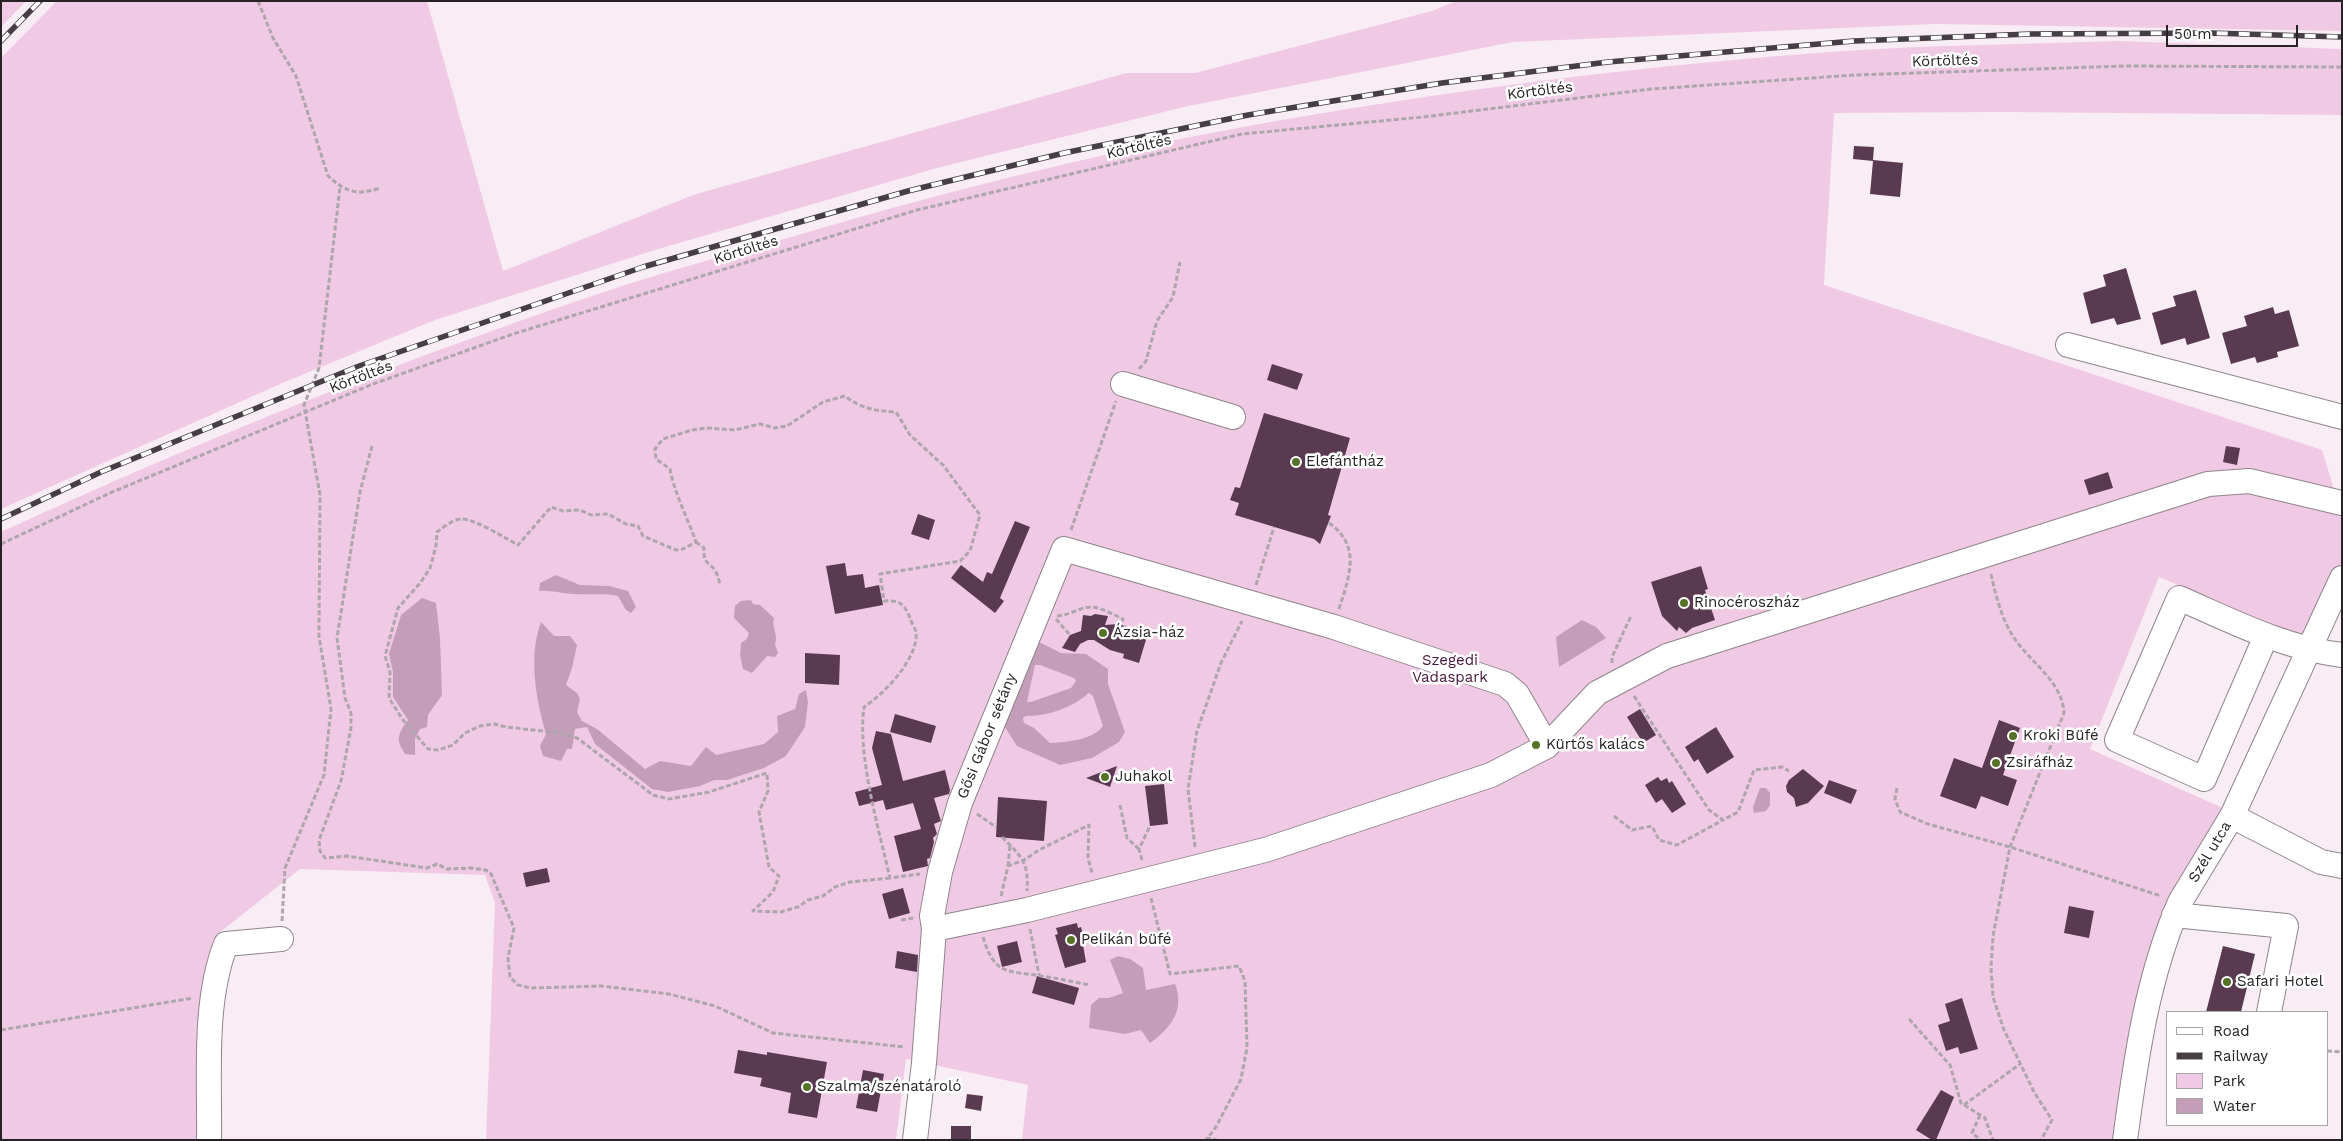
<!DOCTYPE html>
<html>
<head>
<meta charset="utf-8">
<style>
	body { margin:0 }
	#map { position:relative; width:2343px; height:1141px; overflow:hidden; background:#f9edf5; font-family:"Work Sans",sans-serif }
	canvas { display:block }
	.frame { position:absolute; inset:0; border:2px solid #262225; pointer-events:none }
	.legend { position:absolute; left:2166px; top:1011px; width:162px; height:115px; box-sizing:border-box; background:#fff; border:1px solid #a8a7a8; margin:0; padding:6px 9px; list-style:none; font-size:15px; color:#262225 }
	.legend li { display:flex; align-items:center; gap:10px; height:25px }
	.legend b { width:25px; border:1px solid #a8a7a8 }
	.scale { position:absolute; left:2166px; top:25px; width:132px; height:22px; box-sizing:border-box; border:2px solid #262225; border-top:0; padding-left:6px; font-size:15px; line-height:18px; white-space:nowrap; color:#262225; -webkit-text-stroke:4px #fff; paint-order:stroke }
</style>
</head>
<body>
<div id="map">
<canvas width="2343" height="1141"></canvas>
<div class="frame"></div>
<ul class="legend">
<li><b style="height:6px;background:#fff"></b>Road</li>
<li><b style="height:6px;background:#453f43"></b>Railway</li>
<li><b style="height:14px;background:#f0cae4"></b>Park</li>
<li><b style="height:14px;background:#c49eb8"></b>Water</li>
</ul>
<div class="scale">50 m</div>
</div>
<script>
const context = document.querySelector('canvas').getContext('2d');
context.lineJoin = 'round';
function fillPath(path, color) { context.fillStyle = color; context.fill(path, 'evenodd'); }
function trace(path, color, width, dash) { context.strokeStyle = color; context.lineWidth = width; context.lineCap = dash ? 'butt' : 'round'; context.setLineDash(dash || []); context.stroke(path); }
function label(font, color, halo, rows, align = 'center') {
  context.font = font + ' "Work Sans",sans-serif'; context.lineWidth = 5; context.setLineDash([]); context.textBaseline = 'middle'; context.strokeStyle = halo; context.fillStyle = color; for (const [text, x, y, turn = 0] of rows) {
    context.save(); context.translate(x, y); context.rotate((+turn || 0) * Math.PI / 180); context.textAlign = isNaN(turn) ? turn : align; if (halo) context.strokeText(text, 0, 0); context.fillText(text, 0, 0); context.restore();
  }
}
const green = new Path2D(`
	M1 1H26L1 27Z
	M57 1H427L503 271 693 195 1126 73H1195L1432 11 1456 1H2342V31L1936 24 1513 42 1184 107 937 168 655 250 435 320 280 384 1 509V58Z
	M2119 41 2342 49V115L2002 112 1834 113 1824 285 2322 450 2336 496 2342 498V563L2306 639 2159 577 2090 749 2223 808 2173 900 2118 1140H1022L1028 1085 906 1059 896 1140H486L495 903 485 875 300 869 219 933 200 997 202 1140H1V532C205 438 413 355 625 285 678 268 731 254 784 239 935 194 1088 155 1243 127 1441 91 1644 65 1844 51 1935 45 2027 44 2119 41Z`);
const water = new Path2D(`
	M556 575 580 585 609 586 628 591 636 607 631 613 626 610 618 596C604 593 590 595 575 594 562 594 552 590 539 591L540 583Z
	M422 598 436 603 440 638 442 695 428 715 427 727 420 729 415 739V755L405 754C395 739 398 734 408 720L393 697V672L389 654 401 615Z
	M751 600 753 604 760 605 774 618C771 627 779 635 775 644L778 653 775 657 767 656 752 673 743 669 740 655 741 643 747 639 749 633 734 618 735 606 741 601Z
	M1582 620 1596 627 1606 638 1559 667 1556 637Z
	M541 622 554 636H570L577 645 572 668 566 685 577 693 580 699 577 712 582 721 597 729 645 769 660 761 691 766 706 747 716 755 764 744 778 732 777 716 795 709 799 694 806 690 808 702 805 727 786 756 764 768 727 780H714L700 786 668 792 652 789 595 744 587 727 575 729 572 749H567L561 761 543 756 540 746 546 734C536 699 528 657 541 622Z
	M1035 640 1061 653 1086 654 1108 669V684L1125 732 1119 742 1092 758 1060 765 1017 746 1001 721ZM1035 665H1040L1074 678 1076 681 1071 688 1031 702H1027ZM1089 693 1093 696 1103 726C1093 740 1067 742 1050 743L1034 728 1024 723 1023 718 1026 716C1048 716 1072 708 1089 693Z
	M1760 788H1766L1770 793V805L1766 811 1754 813 1753 807Z
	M1118 956 1130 959 1143 968 1146 990 1175 984C1185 1010 1171 1028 1150 1043L1141 1030 1125 1034 1089 1028 1091 1005 1099 998H1109L1123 993 1110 960Z`);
const building = new Path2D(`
	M1854 146 1874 147 1873 160 1903 163 1900 197 1870 194 1873 161 1853 159Z
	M2126 268 2141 319 2117 325 2114 318 2091 324 2083 293 2106 286 2103 275Z
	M2196 290 2210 338 2187 345 2185 338 2161 345 2152 313 2176 306 2173 296Z
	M2273 307 2275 314 2289 310 2299 346 2277 352 2278 357 2257 363 2255 357 2231 364 2222 333 2247 326 2244 316Z
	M1272 364 1303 374 1297 390 1267 380Z
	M1264 413 1350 438 1328 515 1331 516 1320 544 1314 539 1235 515 1239 503 1230 500 1235 487 1240 488Z
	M2226 446 2240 448 2237 465 2223 462Z
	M2108 472 2113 488 2089 495 2084 480Z
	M918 514 935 520 929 540 911 534Z
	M1015 521 1030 527 1000 598 1004 601 995 613 951 578 961 565 983 582 987 572 992 574Z
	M845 563 847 576 863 574 865 588 879 585 883 605 835 614 826 566Z
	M1701 566 1708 589 1705 590 1715 620 1692 628 1686 633 1679 627 1677 631 1662 616 1651 582Z
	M1095 614 1108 616 1105 625 1118 624 1148 633 1139 663 1123 658 1124 654 1110 650 1094 640H1088L1080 644 1075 652 1062 648 1070 635 1081 631 1083 615 1091 616Z
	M805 653 840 655 839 685 805 683Z
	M1640 709 1656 735 1643 743 1627 717Z
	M895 714 936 726 931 743 890 732Z
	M1999 720 2020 728 2003 775 2017 780 2008 806 1981 796 1976 809 1940 796 1954 758 1982 768Z
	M1716 727 1734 757 1707 774 1698 759 1694 762 1685 747Z
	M876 731 891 734 903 781 945 770 950 790 949 794 934 798 941 821 934 824 937 834 933 838 934 842 930 858 927 859 928 866 903 872 894 836 921 829 913 803 886 810 883 800 859 806 855 792 882 785 872 748Z
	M1117 766 1110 787 1086 778Z
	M1803 769 1824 786 1808 803 1796 807 1794 798 1787 792 1786 786 1789 780Z
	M1658 777 1661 781 1667 778 1669 783 1672 781 1686 804 1672 813 1662 799 1656 803 1645 785Z
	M1829 780 1857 790 1851 804 1824 793Z
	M1164 784 1168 824 1150 826 1145 786Z
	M998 797 1047 801 1044 841 996 837Z
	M547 868 550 882 526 887 523 873Z
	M903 888 910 913 889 919 882 894Z
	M2069 906 2094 911 2089 938 2064 933Z
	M1077 923 1078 928 1081 927 1086 945H1083L1086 962 1065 968 1055 935 1058 934 1056 928Z
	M1017 941 1022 962 1002 967 997 946Z
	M2223 946 2255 954 2241 1012H2206Z
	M897 951 918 955 917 972 895 968Z
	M1037 976 1079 988 1074 1005 1032 993Z
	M1962 998 1978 1049 1960 1054 1958 1047 1946 1051 1938 1025 1950 1021 1945 1004Z
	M738 1050 767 1055V1052L827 1062 817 1118 788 1113 791 1093 760 1086 762 1078 734 1073Z
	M863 1070 884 1074 877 1112 856 1108Z
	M1941 1090 1954 1097 1936 1140H1932L1916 1130Z
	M967 1094 983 1096 981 1111 965 1108Z
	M951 1126H971V1140H951Z`);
const path = new Path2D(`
	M258 1 273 38 296 76 328 176C346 192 357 196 380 188
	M1139 369 1146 361 1157 321 1173 297 1180 262
	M372 446 360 492 337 638 345 698 351 713V728L341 781 319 840 320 851 325 858 347 856 427 868 437 864 447 869 471 868 486 870 491 874 514 928 508 958 510 977 518 985 531 988 601 986 669 994 715 1006 773 1033 905 1047
	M1329 523C1362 546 1349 577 1339 609
	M1071 530 1116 401
	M696 542 704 548C703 566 710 561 716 572 718 576 719 581 720 584
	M1 544 110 493 373 384 513 334 917 210 1242 134 1423 117 1651 89 1855 75 2125 66 2342 67
	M1991 574C1995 593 2001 616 2011 633 2027 661 2062 679 2064 713L2010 847 1993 936 1991 968 1993 997 2004 1030 2034 1092 2052 1120 2041 1140
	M1256 585 1274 527
	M1057 616C1067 615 1072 612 1081 609 1095 603 1110 613 1123 619L1121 625
	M1056 619 1070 635
	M1612 663V657L1631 616
	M1634 696 1709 810 1723 820 1738 812 1754 770 1782 767 1789 771
	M1897 788 1895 799 1900 812 1928 824 2010 847 2161 896
	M1120 805 1127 838 1139 849
	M977 814 996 827
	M1614 816 1632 830 1652 826 1659 840 1677 845 1723 820
	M1002 837C1021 856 1029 862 1027 891
	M1195 847 1188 789 1197 731 1221 663 1242 621
	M1142 860 1139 849 1150 826
	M1008 866 1010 845
	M890 878 850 882 835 887 823 896 808 900 798 907 781 912 753 911 773 892 779 876 769 867 759 812 768 791 767 773 709 792 669 799 653 795 577 738 560 733 506 727 494 724 480 726 465 733 453 745 438 750 428 749 403 720 389 698 390 672 385 656 398 608 421 582 430 568 436 546 437 532C444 527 453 519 462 519 477 520 505 538 518 545L551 507 563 511 580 510 591 515 608 514 626 524 638 526 643 536 676 550 683 549 696 542C688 519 674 492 670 469L656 459 655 449 663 439 692 430 707 428 735 430 760 424 775 428 787 426 823 402 845 396C862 409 876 411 896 412L910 435 943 465 980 515 970 551 960 561 880 574 884 601C899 600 904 603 910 618 911 622 915 628 916 632 919 658 884 694 864 707 857 755 879 830 890 878L920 874
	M1001 896 1008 866 1024 860 1039 850 1089 825 1088 858 1092 873
	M1151 898 1170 974 1239 966 1245 981 1247 1048 1241 1079 1216 1127 1206 1140
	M901 920 914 918
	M282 921 285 868 324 775 331 709 319 636 320 495 304 405 319 368 340 187
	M1030 929 1039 975
	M983 937C995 977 1008 970 1041 976 1057 978 1074 982 1090 985
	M1909 1019 1950 1065 1961 1103 1985 1118 1993 1140
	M1 1030 193 998
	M2327 1051 2342 1052
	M1964 1105 2020 1064
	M1980 1115 1972 1133 1981 1140
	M1206 1138 1217 1140`);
const minor = new Path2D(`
	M2068 345 2342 417
	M1123 384 1233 417
	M2266 636 2204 779 2117 740 2179 598C2232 621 2284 648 2342 655
	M2232 816 2321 862 2342 866
	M2174 915 2286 926 2269 1012
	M934 929 1027 910 1265 850 1491 775 1547 746 1597 693 1667 656 2208 484 2249 481 2342 503
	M209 1140C210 1077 203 1002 226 944L281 939
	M915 1140 924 1063 934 929 932 916 940 872 960 803 1064 549 1334 627 1505 684 1517 694 1547 746
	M2125 1140C2136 1058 2147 978 2180 902L2232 816 2342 578`);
const rail = new Path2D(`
	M1 41 40 1
	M1 519 101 472 359 366 643 267 908 191 1064 153 1248 115 1442 83 1608 62 1854 41 2030 34 2211 33 2342 37`);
const markers = [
	[1296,462,5,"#557227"],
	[1684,603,5,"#557227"],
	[1103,633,5,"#557227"],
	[2013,736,5,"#557227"],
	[1536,745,5,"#557227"],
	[1996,763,5,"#557227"],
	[1105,777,5,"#557227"],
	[1071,940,5,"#557227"],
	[2227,982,5,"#557227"],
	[807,1087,5,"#557227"]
];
const streetNames = [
	["Körtöltés",1945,61,-2],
	["Körtöltés",1540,91,-7],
	["Körtöltés",1139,147,-13],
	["Körtöltés",746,250,-17],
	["Körtöltés",361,377,-21],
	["Gősi Gábor sétány",987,736,-68],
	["Szél utca",2210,852,-59]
];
const poiNames = [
	["Elefántház",1306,462],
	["Rinocéroszház",1694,603],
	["Ázsia-ház",1113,633],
	["Kroki Büfé",2023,736],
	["Kürtős kalács",1546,745],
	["Zsiráfház",2006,763],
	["Juhakol",1115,777],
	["Pelikán büfé",1081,940],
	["Safari Hotel",2237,982],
	["Szalma/szénatároló",817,1087]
];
const parkNames = [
	["Szegedi",1450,661],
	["Vadaspark",1450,678]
];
fillPath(green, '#f0cae4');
fillPath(water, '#c49eb8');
fillPath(building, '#5a3a51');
trace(minor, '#8f848b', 26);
trace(path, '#afa5ac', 3, [5, 2.5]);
trace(minor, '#fff', 24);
trace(rail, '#453f43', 5.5);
trace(rail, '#fff', 4, [11]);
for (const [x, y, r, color] of markers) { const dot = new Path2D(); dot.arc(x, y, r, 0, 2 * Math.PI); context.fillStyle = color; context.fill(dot); trace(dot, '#fff', 2); }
label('15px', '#262225', '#fff', streetNames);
label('15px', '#262225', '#fff', poiNames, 'left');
label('15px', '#45163a', '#fff', parkNames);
</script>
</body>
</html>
